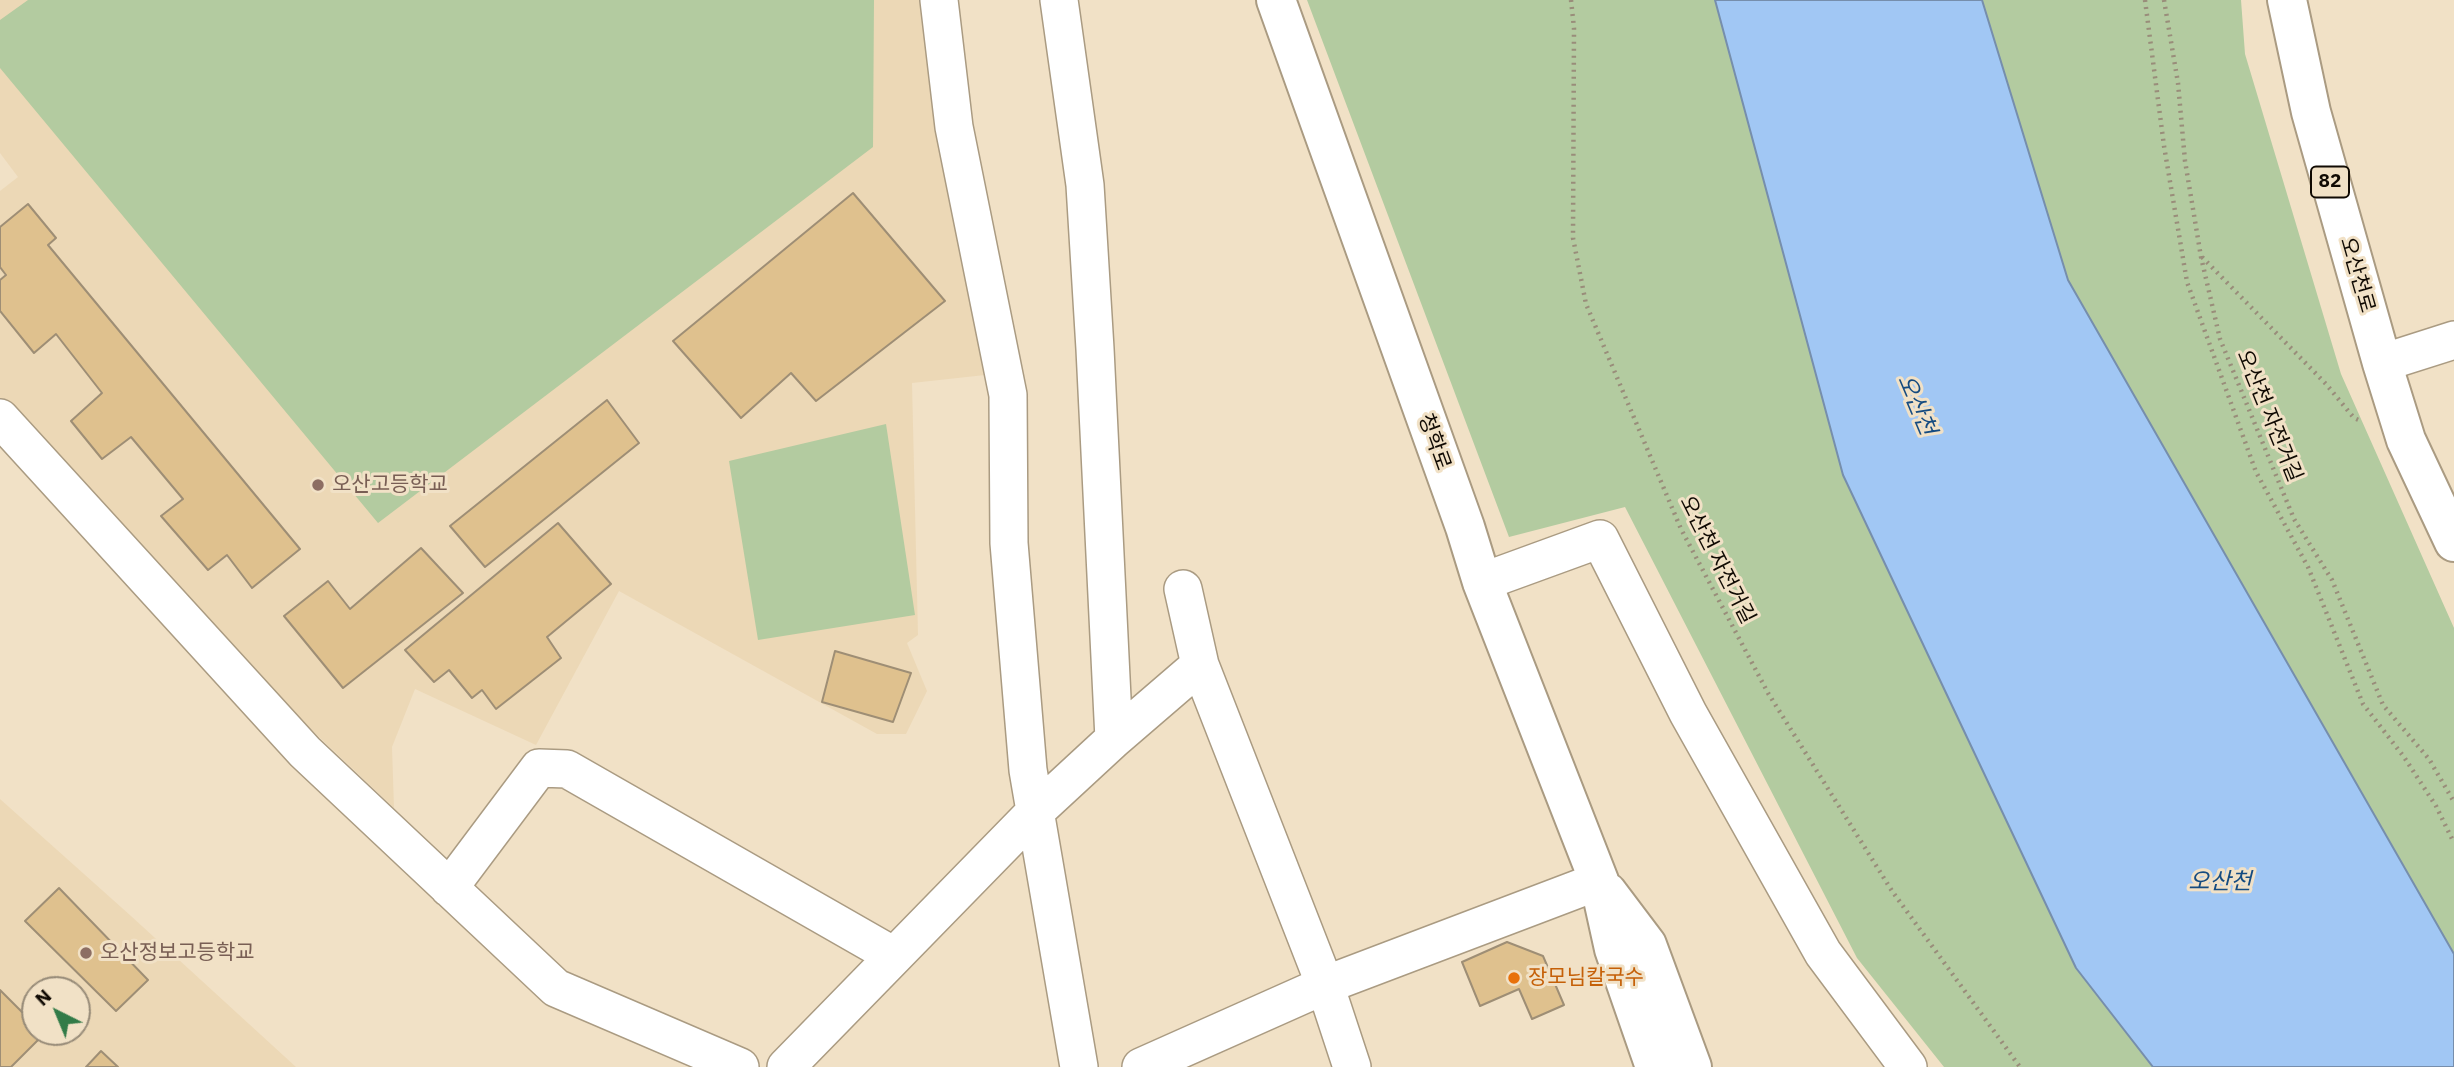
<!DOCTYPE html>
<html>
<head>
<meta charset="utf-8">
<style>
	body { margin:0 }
	#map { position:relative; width:2454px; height:1067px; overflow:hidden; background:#f1e1c6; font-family:"IBM Plex Sans",sans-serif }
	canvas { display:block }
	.north { position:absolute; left:21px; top:976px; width:70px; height:70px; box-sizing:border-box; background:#f1e1c6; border:2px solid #978b78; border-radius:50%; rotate:317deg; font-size:19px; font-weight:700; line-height:28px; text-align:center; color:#100a03 }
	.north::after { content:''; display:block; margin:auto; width:24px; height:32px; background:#327b48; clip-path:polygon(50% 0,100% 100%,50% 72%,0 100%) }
</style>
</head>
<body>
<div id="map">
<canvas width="2454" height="1067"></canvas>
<div class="north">N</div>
</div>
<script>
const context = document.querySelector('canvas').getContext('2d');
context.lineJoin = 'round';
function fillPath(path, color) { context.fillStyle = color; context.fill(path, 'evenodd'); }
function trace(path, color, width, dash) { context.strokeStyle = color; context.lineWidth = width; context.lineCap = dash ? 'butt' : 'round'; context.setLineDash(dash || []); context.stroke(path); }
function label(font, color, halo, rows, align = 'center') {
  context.font = font + ' "IBM Plex Sans","Noto Sans KR",sans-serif'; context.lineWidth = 6; context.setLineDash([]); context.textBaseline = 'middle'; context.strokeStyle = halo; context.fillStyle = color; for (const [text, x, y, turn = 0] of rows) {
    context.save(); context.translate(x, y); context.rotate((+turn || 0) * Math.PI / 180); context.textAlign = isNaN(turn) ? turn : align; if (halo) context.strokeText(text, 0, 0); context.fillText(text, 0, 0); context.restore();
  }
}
const built = new Path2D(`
	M0 0H923L973 272 985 375 912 383 918 635 907 643 927 691 906 734H877L619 591 536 745 415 689 392 747 394 808 220 643 0 405V191L18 177 0 153Z
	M0 799 131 916 296 1067H0ZM35 990H77V1032H35Z`);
const green = new Path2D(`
	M28 0H874L873 147 378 523 0 68V20Z
	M1307 0H2241L2245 54 2341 374 2454 628V1067H1944L1857 958 1625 507 1509 537Z
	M886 424 915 615 758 640 729 461Z`);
const water = new Path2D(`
	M1715 0H1982L2068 280 2454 954V1067H2153L2076 968 1843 475Z`);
const building = new Path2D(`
	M853 193 945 301 816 401 791 373 741 418 673 341Z
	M28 204 56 238 48 245 300 549 252 588 227 555 208 570 161 516 183 499 131 437 102 459 71 421 102 393 56 334 34 353 0 311V280L6 275 0 267V227Z
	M607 400 639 443 485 567 450 526Z
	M558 523 611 584 547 637 561 658 496 709 482 690 472 698 449 670 434 682 405 650Z
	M421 548 463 593 343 688 284 616 328 581 350 609Z
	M835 651 911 673 893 722 822 702Z
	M59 888 148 980 116 1011 25 921Z
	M1507 942 1543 956 1564 1005 1532 1019 1519 989 1480 1006 1462 962Z
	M0 990 35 1025V1032L44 1034 11 1067H0Z
	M101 1051 118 1067H86Z`);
const path = new Path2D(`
	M1571 0 1574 28 1573 238 1586 304 1681 529 1768 693 1892 891 2020 1067
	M2145 0 2164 146 2187 282 2256 472 2308 567 2363 704 2404 757 2436 806 2454 843
	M2164 0 2178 83 2185 161 2201 257 2220 339 2294 519 2332 580 2383 705 2429 759 2454 802
	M2202 257 2326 384 2354 418 2361 421`);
const minor = new Path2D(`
	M939 0 954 127 1008 395 1009 543 1028 770 1079 1067
	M1059 0 1085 185 1095 349 1114 739
	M2382 363 2454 340
	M0 418 305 752 556 988 740 1067
	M1482 582 1600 539 1688 713 1823 953 1908 1067
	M449 888 539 768 567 769 894 956
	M786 1067 1035 812 1114 739 1200 665
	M1141 1067 1325 985 1200 665 1183 589
	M1352 1067 1325 985 1599 881`);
const tertiary = new Path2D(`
	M1276 0 1465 527 1482 582 1599 881 1614 949 1655 1067
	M1607 892 1647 945 1692 1067`);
const primary = new Path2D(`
	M2287 0 2311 112 2382 363 2406 440 2454 542`);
const markers = [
	[318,485,7,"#8d6e63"],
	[86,953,7,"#8d6e63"],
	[1514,978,7,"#e8710a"]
];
const shields = [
	[2330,182,38]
];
const shieldNames = [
	["82",2330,182]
];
const streetNames = [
	["오산천로",2357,275,74],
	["오산천 자전거길",2269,416,68],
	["청학로",1434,442,70],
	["오산천 자전거길",1717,560,63]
];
const educationNames = [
	["오산고등학교",332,485],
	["오산정보고등학교",100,953]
];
const foodNames = [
	["장모님칼국수",1528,978]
];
const waterNames = [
	["오산천",1916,405,67],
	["오산천",2220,882]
];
fillPath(built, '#ecd8b6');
fillPath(green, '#b3cba0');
fillPath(water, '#a1c7f4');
trace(water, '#768eac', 2);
fillPath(building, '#dfc18e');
trace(building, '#9e8e75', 2);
trace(minor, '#aa9b82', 40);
trace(tertiary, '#aa9b82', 42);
trace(primary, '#aa9b82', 42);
trace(path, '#998d7a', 4.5, [2, 5]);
trace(minor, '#fff', 37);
trace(tertiary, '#fff', 38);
trace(primary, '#fff', 38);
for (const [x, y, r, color] of markers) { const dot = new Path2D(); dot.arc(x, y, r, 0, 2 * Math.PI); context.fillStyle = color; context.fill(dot); trace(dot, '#f1e1c6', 2.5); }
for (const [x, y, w] of shields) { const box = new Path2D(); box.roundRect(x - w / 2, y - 15.5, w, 31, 5); context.fillStyle = '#f1e1c6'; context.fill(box); trace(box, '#100a03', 2); }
label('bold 19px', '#100a03', null, shieldNames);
label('21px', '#100a03', '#f1e1c6', streetNames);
label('21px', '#785e54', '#f1e1c6', educationNames, 'left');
label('21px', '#c56008', '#f1e1c6', foodNames, 'left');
label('italic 23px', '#154b80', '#f1e1c6', waterNames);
</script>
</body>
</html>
